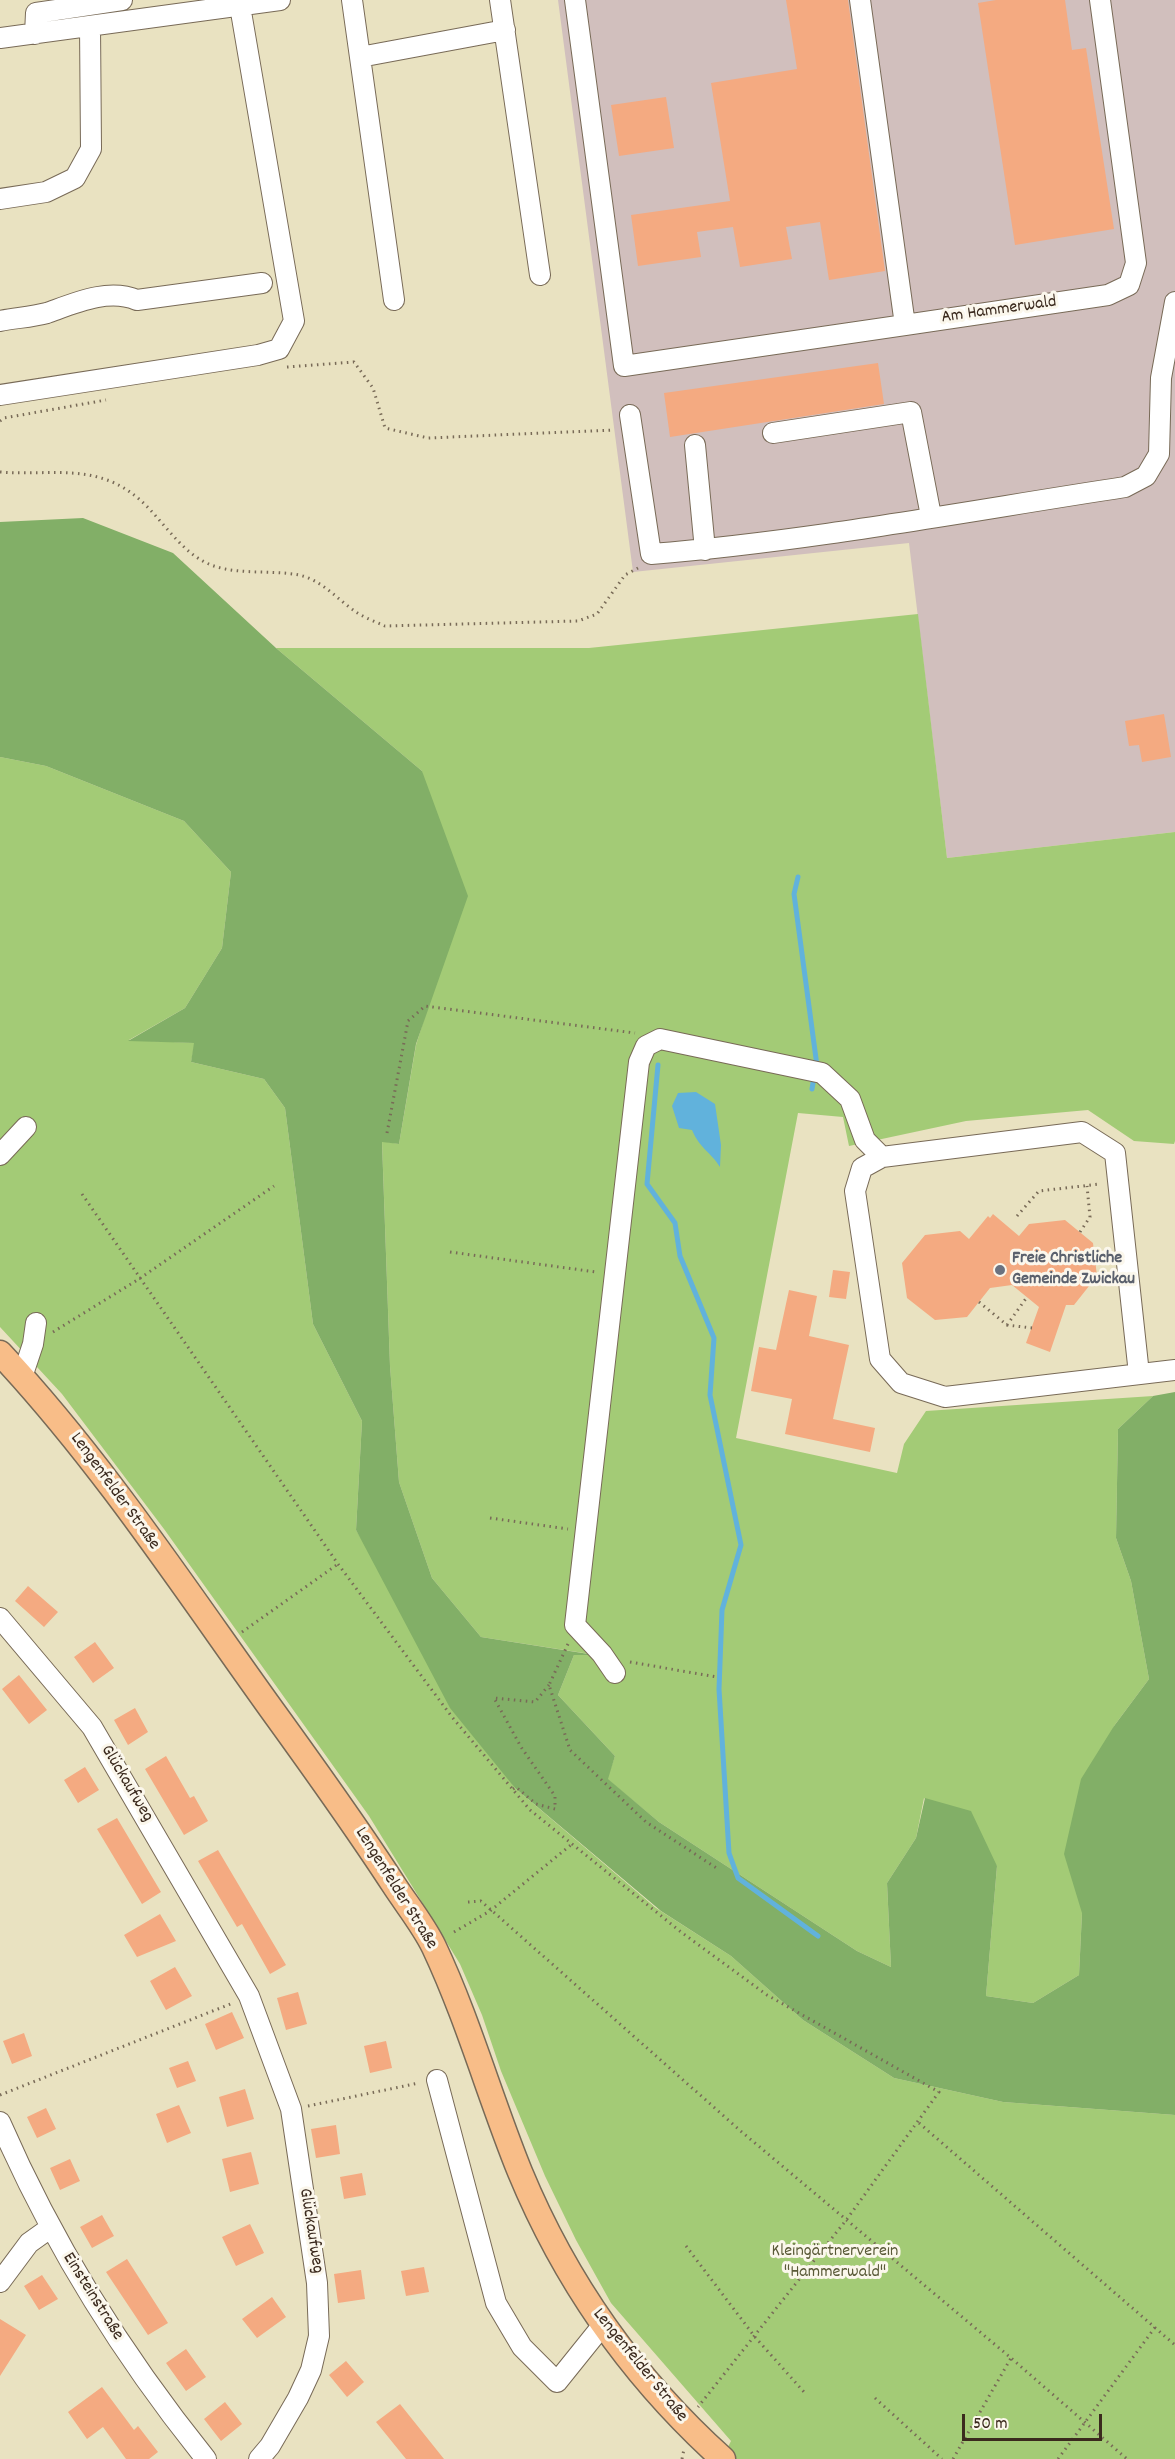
<!DOCTYPE html>
<html>
<head>
<meta charset="utf-8">
<style>
	body { margin:0 }
	#map { position:relative; width:1175px; height:2459px; overflow:hidden; background:#e9e2c1; font-family:Dekko,sans-serif }
	canvas { display:block }
	.scale { position:absolute; left:962px; top:2414px; width:140px; height:27px; box-sizing:border-box; border:3px solid #3b2a1e; border-top:0; padding-left:8px; font-size:18px; line-height:21px; white-space:nowrap; color:#3b2a1e; -webkit-text-stroke:4px #fbf7ec; paint-order:stroke }
</style>
</head>
<body>
<div id="map">
<canvas width="1175" height="2459"></canvas>
<div class="scale">50 m</div>
</div>
<script>
const context = document.querySelector('canvas').getContext('2d');
context.lineJoin = 'round';
function fillPath(path, color) { context.fillStyle = color; context.fill(path, 'evenodd'); }
function trace(path, color, width, dash) { context.strokeStyle = color; context.lineWidth = width; context.lineCap = dash ? 'butt' : 'round'; context.setLineDash(dash || []); context.stroke(path); }
function label(font, color, halo, rows, align = 'center') {
  context.font = font + ' Dekko,sans-serif'; context.lineWidth = 6; context.setLineDash([]); context.textBaseline = 'middle'; context.strokeStyle = halo; context.fillStyle = color; for (const [text, x, y, turn = 0] of rows) {
    context.save(); context.translate(x, y); context.rotate((+turn || 0) * Math.PI / 180); context.textAlign = isNaN(turn) ? turn : align; if (halo) context.strokeText(text, 0, 0); context.fillText(text, 0, 0); context.restore();
  }
}
const industrial = new Path2D(`
	M558 0H1175V832L947 858 909 543 633 572Z`);
const green = new Path2D(`
	M918 614 947 858 1175 832V1141L1174 1144 1134 1141 1088 1110 966 1121 849 1146 843 1117 798 1113 736 1438 897 1473 904 1444 926 1411 1153 1396 1118 1429 1116 1538 1131 1581 1149 1679 1114 1726 1082 1913 1079 1975 1033 2003 986 1996 997 1866 924 1798 916 1838 887 1883 891 1967 857 1951 659 1822 607 1779 615 1756 558 1695 574 1655 590 1654 481 1637 432 1578 399 1482 390 1366 382 1141 399 1144 416 1045 437 978 422 771 276 648H589Z
	M0 757 46 766 184 821 231 872 222 948 185 1008 129 1040 195 1043 191 1062 264 1079 285 1108 313 1324 362 1421 356 1530 515 1788 656 1908 731 1956 803 2020 894 2078 1003 2102 1175 2115V2459H722L731 2441 611 2303 576 2240 545 2176 501 2071 482 2015 460 1964 369 1816 164 1529 62 1394 0 1327Z`);
const forest = new Path2D(`
	M83 518 173 553 276 648 422 771 468 896 416 1044 399 1144 382 1142 390 1366 399 1482 432 1578 481 1637 595 1655H574L558 1695 615 1756 608 1779 659 1822 857 1951 891 1967 887 1883 916 1838 925 1798 971 1811 997 1866 986 1996 1033 2003 1079 1975 1082 1913 1064 1854 1081 1779 1114 1726 1149 1679 1131 1581 1116 1538 1118 1429 1153 1396 1175 1392V2115L1003 2102 894 2078 803 2020 731 1956 661 1911 515 1788 450 1708 356 1530 362 1421 313 1324 285 1108 264 1079 191 1062 194 1043 128 1041 185 1008 222 948 231 872 184 821 46 766 0 757V522Z`);
const water = new Path2D(`
	M696 1092 715 1104 721 1145 720 1167C710 1151 700 1149 692 1130L679 1128 672 1106 678 1093Z`);
const stream = new Path2D(`
	M798 877 794 894 817 1066
	M658 1065 647 1184 675 1223 680 1256 714 1338 710 1395 741 1545 722 1610 719 1689 729 1853 738 1878 818 1936
	M812 1089 814 1077`);
const building = new Path2D(`
	M786 0H848L885 271 829 280 820 222 786 227 792 259 740 267 733 227 697 232 701 257 638 266 631 215 730 201 711 83 797 69Z
	M996 0H1065L1072 50 1086 48 1114 229 1015 245 978 3Z
	M666 97 674 148 619 156 611 105Z
	M878 363 884 404 670 437 664 393Z
	M1164 714 1171 757 1142 762 1139 745 1129 746 1125 721Z
	M993 1214 1019 1236 1029 1224 1065 1220 1093 1243 1097 1276 1074 1305H1066L1050 1352 1026 1343 1039 1307 1012 1285 990 1288 967 1317 935 1320 907 1298 902 1263 925 1235 960 1231 969 1239 988 1216 990 1218Z
	M833 1270 850 1272 846 1299 829 1297Z
	M789 1290 817 1296 809 1336 849 1345 833 1419 875 1428 870 1452 785 1434 792 1399 751 1391 759 1347 776 1350Z
	M28 1586 58 1612 44 1627 15 1601Z
	M95 1642 114 1668 93 1683 74 1657Z
	M19 1675 47 1710 29 1724 2 1689Z
	M135 1708 148 1732 128 1745 114 1720Z
	M166 1756 190 1798 194 1796 208 1821 184 1835 145 1769Z
	M85 1767 99 1790 78 1803 64 1780Z
	M117 1818 161 1892 142 1904 97 1829Z
	M218 1850 286 1965 270 1974 242 1924 237 1927 198 1861Z
	M160 1914 176 1941 137 1957 124 1935Z
	M175 1967 192 1996 166 2010 150 1981Z
	M298 1992 307 2024 286 2030 277 1998Z
	M232 2012 244 2038 216 2050 205 2024Z
	M24 2033 32 2056 12 2064 3 2041Z
	M386 2041 392 2068 370 2073 364 2046Z
	M188 2061 196 2081 177 2088 169 2068Z
	M245 2089 254 2119 227 2127 219 2097Z
	M179 2105 191 2133 167 2143 156 2114Z
	M46 2108 56 2129 37 2138 27 2117Z
	M336 2125 340 2154 316 2158 311 2129Z
	M251 2152 259 2184 230 2192 222 2159Z
	M70 2159 80 2181 60 2190 50 2168Z
	M362 2173 366 2195 344 2199 340 2177Z
	M102 2215 114 2236 92 2248 80 2227Z
	M250 2224 264 2253 236 2266 222 2237Z
	M127 2259 168 2323 148 2335 106 2272Z
	M424 2267 429 2292 406 2296 401 2271Z
	M361 2270 365 2299 338 2303 334 2274Z
	M42 2275 58 2299 39 2310 24 2286Z
	M272 2297 286 2317 257 2338 242 2319Z
	M0 2319 26 2335 0 2376Z
	M186 2349 206 2377 186 2391 166 2363Z
	M346 2361 364 2382 347 2397 329 2375Z
	M102 2387 134 2430 138 2426 158 2452 149 2459H126L103 2427 87 2439 68 2412Z
	M225 2402 242 2424 221 2441 204 2419Z
	M400 2404 444 2459H406L376 2422Z`);
const path = new Path2D(`
	M287 367 354 362 373 388 385 428 428 438 613 430
	M0 421 4 418 106 400
	M0 472C52 476 96 462 139 499 160 517 176 545 201 560 229 577 268 569 299 575 322 580 338 600 356 612 365 618 376 622 385 626L578 621 597 614 625 575 638 568
	M387 1133 408 1021 425 1006 635 1033
	M82 1194 338 1564 452 1717 530 1810 681 1932 767 1995 939 2092 847 2219 698 2407
	M1017 1216 1039 1191 1100 1184
	M1080 1232 1090 1217 1087 1186
	M450 1252 596 1272
	M979 1302 1007 1325 1032 1328
	M1007 1325 1027 1297
	M53 1332 139 1279 274 1186
	M490 1518 568 1529
	M242 1632 338 1564
	M568 1644 549 1685 570 1750 646 1822 718 1869
	M630 1662 717 1677
	M513 1789 516 1787 536 1804 555 1809V1796L521 1747 494 1698 535 1702 549 1685
	M468 1902 481 1901 743 2133 1011 2358 1127 2459
	M454 1932 490 1911 572 1844
	M0 2095 233 2003
	M308 2106 419 2083
	M919 2123 1175 2345
	M686 2246 755 2337 804 2392
	M875 2398 942 2459
	M682 2459 684 2449
	M953 2459 1011 2358
	M1058 2459 1156 2326`);
const minor = new Path2D(`
	M352 0 394 300
	M500 0 540 275
	M575 0 624 366 905 325
	M860 0 905 325 1108 295 1129 285 1136 263 1100 0
	M35 34 36 13 122 0
	M0 38 280 0
	M360 57 505 30
	M0 199 46 192 75 178 91 149 90 26
	M0 321C15 318 32 317 47 313 75 303 108 288 137 300L262 283
	M0 395 258 355 279 349 294 321 240 6
	M630 415 651 554C810 541 968 511 1125 487L1146 476 1159 454 1161 378 1175 302
	M773 433 911 412 931 516
	M695 445 705 550
	M0 1155 26 1127
	M1139 1374 1115 1153 1082 1132 882 1157 862 1168 855 1191 880 1359 901 1383 945 1397 1175 1370
	M22 1377 33 1344 36 1323
	M0 1618 92 1727 249 1996 291 2109 317 2283 319 2336 311 2370 298 2398 270 2446 259 2459
	M615 1673 602 1654 575 1625 639 1062 646 1046 660 1039 822 1073 850 1099 865 1140 882 1157
	M437 2080 496 2303 522 2347 557 2382 602 2326
	M0 2122C53 2244 123 2356 206 2459
	M0 2282 29 2243 50 2228`);
const major = new Path2D(`
	M0 1353C102 1462 185 1589 272 1710 314 1768 355 1825 394 1885 407 1905 424 1926 434 1947 468 2019 490 2098 520 2172 566 2283 634 2379 723 2459`);
const markers = [
	[1000,1270,6,"#6b7280"]
];
const streetNames = [
	["Am Hammerwald",999,311,-8],
	["Lengenfelder Straße",114,1492,54],
	["Glückaufweg",126,1784,59],
	["Lengenfelder Straße",395,1889,58],
	["Glückaufweg",310,2231,81],
	["Einsteinstraße",92,2297,58],
	["Lengenfelder Straße",639,2366,51]
];
const worshipNames = [
	["Freie Christliche",1012,1260],
	["Gemeinde Zwickau",1012,1281]
];
const parkNames = [
	["Kleingärtnerverein",835,2253],
	["\"Hammerwald\"",835,2274]
];
fillPath(industrial, '#d1bfbd');
fillPath(green, '#a3cb76');
fillPath(forest, '#82af67');
fillPath(water, '#61b2dc');
trace(stream, '#61b2dc', 5);
fillPath(building, '#f4aa81');
trace(minor, '#786a57', 22);
trace(major, '#786a57', 27);
trace(path, '#786a57', 3, [1.5, 4.5]);
trace(minor, '#fff', 20);
trace(major, '#f8bd88', 24);
for (const [x, y, r, color] of markers) { const dot = new Path2D(); dot.arc(x, y, r, 0, 2 * Math.PI); context.fillStyle = color; context.fill(dot); trace(dot, '#fbf7ec', 2); }
label('18px', '#3b2a1e', '#fbf7ec', streetNames);
label('bold 18px', '#5b616d', '#fbf7ec', worshipNames, 'left');
label('18px', '#5a5a38', '#fbf7ec', parkNames);
</script>
</body>
</html>
